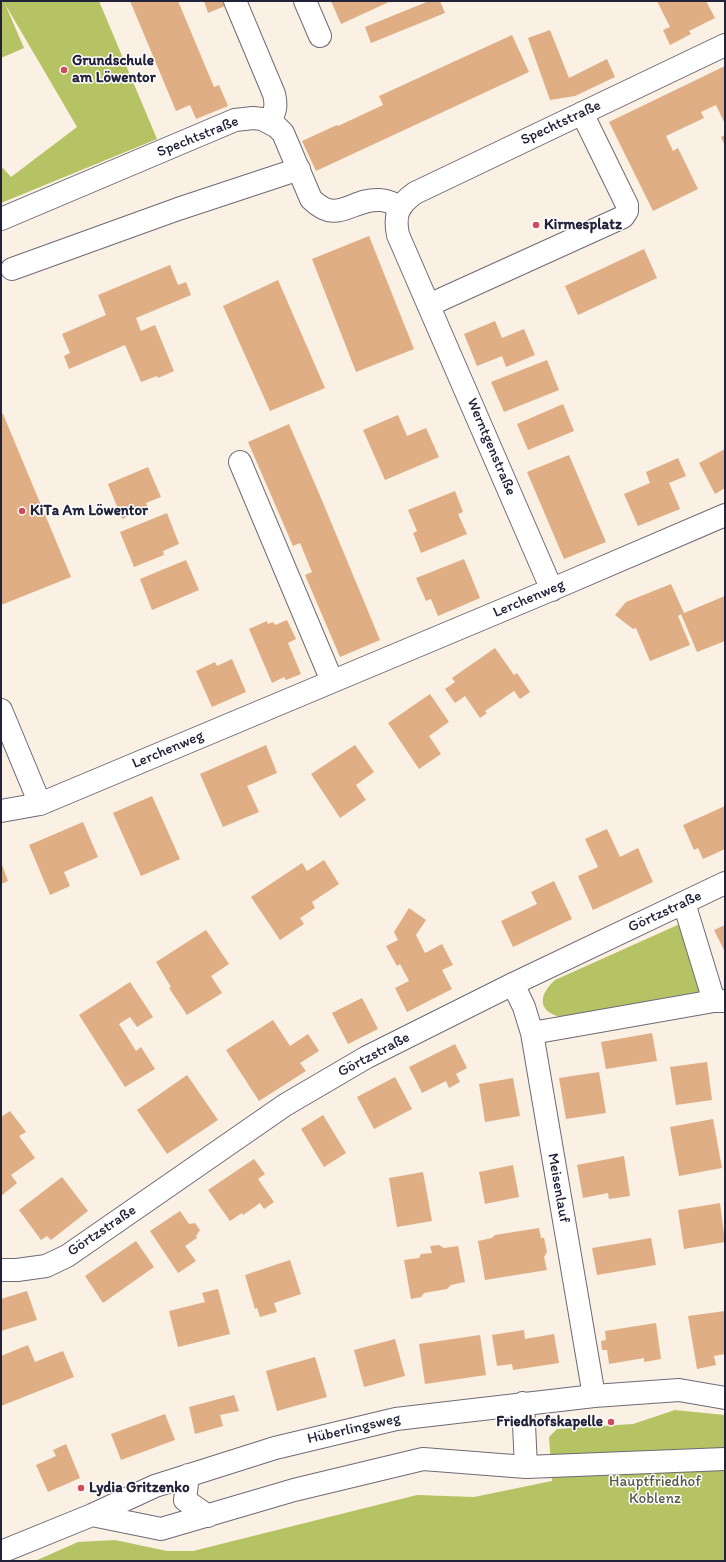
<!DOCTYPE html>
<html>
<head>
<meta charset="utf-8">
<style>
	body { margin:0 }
	#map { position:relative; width:726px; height:1562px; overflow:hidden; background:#faf0e3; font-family:Itim,sans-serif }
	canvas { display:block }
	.frame { position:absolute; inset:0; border:2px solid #22223b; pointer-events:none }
</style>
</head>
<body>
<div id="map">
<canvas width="726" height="1562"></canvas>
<div class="frame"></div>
</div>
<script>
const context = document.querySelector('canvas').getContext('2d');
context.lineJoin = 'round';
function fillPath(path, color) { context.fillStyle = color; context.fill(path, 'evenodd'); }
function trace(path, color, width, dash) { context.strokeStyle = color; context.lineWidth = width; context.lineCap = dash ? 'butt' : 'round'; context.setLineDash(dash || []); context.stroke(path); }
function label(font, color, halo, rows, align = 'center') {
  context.font = font + ' Itim,sans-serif'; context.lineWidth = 3; context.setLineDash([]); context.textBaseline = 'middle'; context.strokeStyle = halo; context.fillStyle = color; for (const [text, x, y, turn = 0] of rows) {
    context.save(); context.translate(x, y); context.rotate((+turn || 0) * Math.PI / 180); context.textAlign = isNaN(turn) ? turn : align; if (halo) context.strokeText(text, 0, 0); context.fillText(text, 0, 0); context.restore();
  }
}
const green = new Path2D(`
	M6 1H99L157 139 1 203V170L3 168 11 177 77 127 5 4 24 48 1 58V3Z
	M682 923 701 994 567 1018C540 1015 535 998 555 980Z
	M675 1410 725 1415V1561H35L78 1542 115 1540 167 1551H193L417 1495 474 1497 552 1481 549 1437 557 1429 633 1424Z`);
const building = new Path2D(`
	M130 1H178L214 87 219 85 228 106 196 119 190 105 176 111Z
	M204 1H222L225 6 208 13Z
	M331 1H391L341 24Z
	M429 1H440L445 13 371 43 365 27Z
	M657 1H706L715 18 689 31 691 34 670 45 663 30 670 27Z
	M550 30 569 78 607 59 615 77 575 96 550 100 528 38Z
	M512 35 529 72 316 171 302 141 337 125 338 126 383 105 379 96Z
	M725 66V124L716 105 701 112 704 118 666 136 673 151 678 148 698 189 653 211 609 122Z
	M725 135V146L721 137Z
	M369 236 414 349 356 372 312 259Z
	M644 249 657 278 578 315 565 286Z
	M170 265 178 285 186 282 191 295 136 318 141 331 155 325 174 371 158 378 157 376 141 382 125 345 69 369 64 356 70 353 62 334 106 315 98 295Z
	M278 280 325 388 270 411 223 306Z
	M495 321 502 338 524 329 535 355 506 367 502 356 477 366 464 334Z
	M547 360 559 390 504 412 491 382Z
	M563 404 574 431 528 450 517 424Z
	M3 414 71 577 1 605V415Z
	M398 415 407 436 426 428 439 457 385 480 363 430Z
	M289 424 321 498 380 640 340 657 305 575 312 572 300 543 293 546 248 442Z
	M725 449V488L715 494 699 463Z
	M569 455 606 542 564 559 527 472Z
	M678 458 686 476 669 483 680 509 638 526 624 494 650 483 646 472Z
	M148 467 161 497 146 503 148 508 122 519 108 484Z
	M455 491 463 512 458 514 467 534 421 553 413 533 417 531 408 510Z
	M167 513 179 544 163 551 164 555 134 567 120 532Z
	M464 559 480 598 438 616 431 599 426 601 416 578Z
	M186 560 199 590 152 610 140 579Z
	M671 584 684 613 725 596V641L697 652 681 614 678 616 690 645 650 661 636 628 633 629 615 615 626 602Z
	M287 620 296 639 288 643 301 674 286 680 284 677 272 683 249 629 267 621 268 624 273 622 275 625Z
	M495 648 514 675 517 673 530 692 520 699 514 691 485 711 487 713 480 718 465 696 455 703 445 689 455 682 452 678Z
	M232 659 246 692 212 707 196 671 215 662 217 666Z
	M430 694 449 722 429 736 441 754 419 769 388 723Z
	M266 745 277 773 247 786 259 812 223 827 200 774Z
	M355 745 374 772 356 785 366 800 340 818 311 774Z
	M152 796 180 859 141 876 113 813Z
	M725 806V849L703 859 698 848 694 850 683 825Z
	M83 822 98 857 64 872 70 886 50 895 29 845Z
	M607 829 620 857 638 848 653 882 593 910 578 876 598 867 585 839Z
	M324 860 339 884 312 902 315 908 300 918 304 924 280 940 251 897 302 863 307 871Z
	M1 862 8 881 1 884Z
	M554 881 572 919 513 947 501 921 537 904 531 892Z
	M409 908 426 920 416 935 425 953 442 944 453 965 442 970 452 989 407 1012 395 988 409 981 400 964 397 966 386 946 398 940 394 932Z
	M725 925V952L714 930Z
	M206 930 229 964 211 976 222 993 187 1015 169 988 171 987 156 962Z
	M130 982 153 1017 137 1027 130 1017 119 1024 136 1051 141 1047 155 1069 125 1087 79 1015Z
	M362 998 378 1029 348 1044 332 1013Z
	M273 1020 290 1046 308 1034 319 1051 300 1063 306 1071 259 1101 226 1050Z
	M652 1033 657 1061 606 1069 601 1042Z
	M455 1044 467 1068 456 1074 460 1082 449 1088 446 1081 422 1093 409 1067Z
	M707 1062 712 1100 676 1105 670 1067Z
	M599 1072 606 1113 566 1119 559 1078Z
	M187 1075 218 1120 167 1154 137 1110Z
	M395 1077 412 1109 374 1129 357 1097Z
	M513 1078 520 1116 485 1122 479 1084Z
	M10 1111 26 1132 19 1136 35 1158 11 1175 17 1183 1 1196V1117Z
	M323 1115 346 1153 324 1167 301 1129Z
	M713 1119 722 1168 679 1176 670 1127Z
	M624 1156 630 1196 609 1199 608 1193 583 1198 577 1165Z
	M254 1159 265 1174 258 1179 274 1202 264 1209 260 1203 243 1215 242 1213 230 1221 208 1190Z
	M513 1165 519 1197 485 1204 479 1172Z
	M423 1172 432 1221 397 1227 389 1178Z
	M62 1177 88 1211 51 1240 47 1236 41 1240 19 1210Z
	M720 1203 725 1242 684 1249 678 1210Z
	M180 1211 189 1224 195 1223 200 1230 196 1236 197 1238 185 1246 196 1261 178 1273 150 1231Z
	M539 1228 541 1238H544L547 1252 544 1257 547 1270 485 1280 478 1241 492 1238 495 1235Z
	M651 1238 656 1265 597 1275 592 1248Z
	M136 1241 154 1267 103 1303 85 1276Z
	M439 1245 444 1248 458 1246 465 1282 451 1285 447 1289 424 1293 421 1297 411 1299 404 1260 419 1258 421 1254 432 1253 430 1246Z
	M290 1260 301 1294 274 1303 277 1312 260 1317 257 1308 255 1309 245 1275Z
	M218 1289 230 1334 178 1347 169 1311 205 1302 202 1293Z
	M27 1291 37 1320 1 1331V1299Z
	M725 1311V1354L714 1356 716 1365 697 1369 688 1316Z
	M656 1323 661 1359 644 1362V1358L609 1364 607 1350H602L601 1341 606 1340 605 1331Z
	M524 1330 525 1339 554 1334 559 1363 513 1370 512 1364 497 1366 492 1335Z
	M480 1335 486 1375 425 1384 419 1344Z
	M395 1339 405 1376 364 1387 354 1350Z
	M28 1345 35 1362 63 1351 74 1377 1 1406V1356Z
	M315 1357 327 1397 277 1411 266 1371Z
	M234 1395 239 1411 220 1415 223 1426 195 1434 189 1407Z
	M165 1414 175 1440 121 1460 111 1434Z
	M66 1444 80 1478 48 1492 36 1465 56 1456 53 1450Z`);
const minor = new Path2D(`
	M235 1 274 94C277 106 275 112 270 122
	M305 1 320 36
	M1 219 235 120 253 118 262 119 277 127 283 133 311 199C338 226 351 198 380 200 387 200 394 204 401 207
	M12 269 178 209 299 169
	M429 305 623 217 627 211V205L582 113
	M240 462 332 681
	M552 590 398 235C394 215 398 205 415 193L725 45
	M1 710 40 804
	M1 811 40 804 541 594 725 515
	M684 903 714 1001
	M513 984 524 1007 532 1033 594 1396
	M532 1033 714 1001H725
	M1 1270H17L46 1266 67 1256 285 1105 367 1057 513 984 725 883
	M526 1467 725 1459
	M188 1475 185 1500 208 1516
	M92 1515 161 1529 294 1490 423 1459 526 1467 523 1403
	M1 1552 92 1515 155 1486 275 1448 396 1419 594 1396 679 1390 725 1398`);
const markers = [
	[64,70,4,"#d1495b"],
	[536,225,4,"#d1495b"],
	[22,511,4,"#d1495b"],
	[611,1422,4,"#d1495b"],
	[81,1488,4,"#d1495b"]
];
const poiNames = [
	["Grundschule",72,61],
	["am Löwentor",72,78],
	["Kirmesplatz",544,225],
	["KiTa Am Löwentor",30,511],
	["Friedhofskapelle",603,1422,"right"],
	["Lydia Gritzenko",89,1488]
];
const streetNames = [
	["Spechtstraße",561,123,-25],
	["Spechtstraße",198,137,-22],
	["Werntgenstraße",491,447,67],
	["Lerchenweg",529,599,-23],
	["Lerchenweg",168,750,-23],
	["Görtzstraße",665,912,-25],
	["Görtzstraße",374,1055,-28],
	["Meisenlauf",558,1188,80],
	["Görtzstraße",102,1231,-34],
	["Hüberlingsweg",354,1429,-13]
];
const parkNames = [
	["Hauptfriedhof",655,1482],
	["Koblenz",655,1499]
];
fillPath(green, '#b6c364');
fillPath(building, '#e0ae84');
trace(minor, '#6e6a76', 24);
trace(minor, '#fff', 22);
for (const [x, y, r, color] of markers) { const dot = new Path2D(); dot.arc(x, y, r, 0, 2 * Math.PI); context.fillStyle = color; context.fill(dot); trace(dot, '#fff', 1.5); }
label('bold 15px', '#22223b', '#fff', poiNames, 'left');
label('15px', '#22223b', '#fff', streetNames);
label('15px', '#565a49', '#fff', parkNames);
</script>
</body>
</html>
